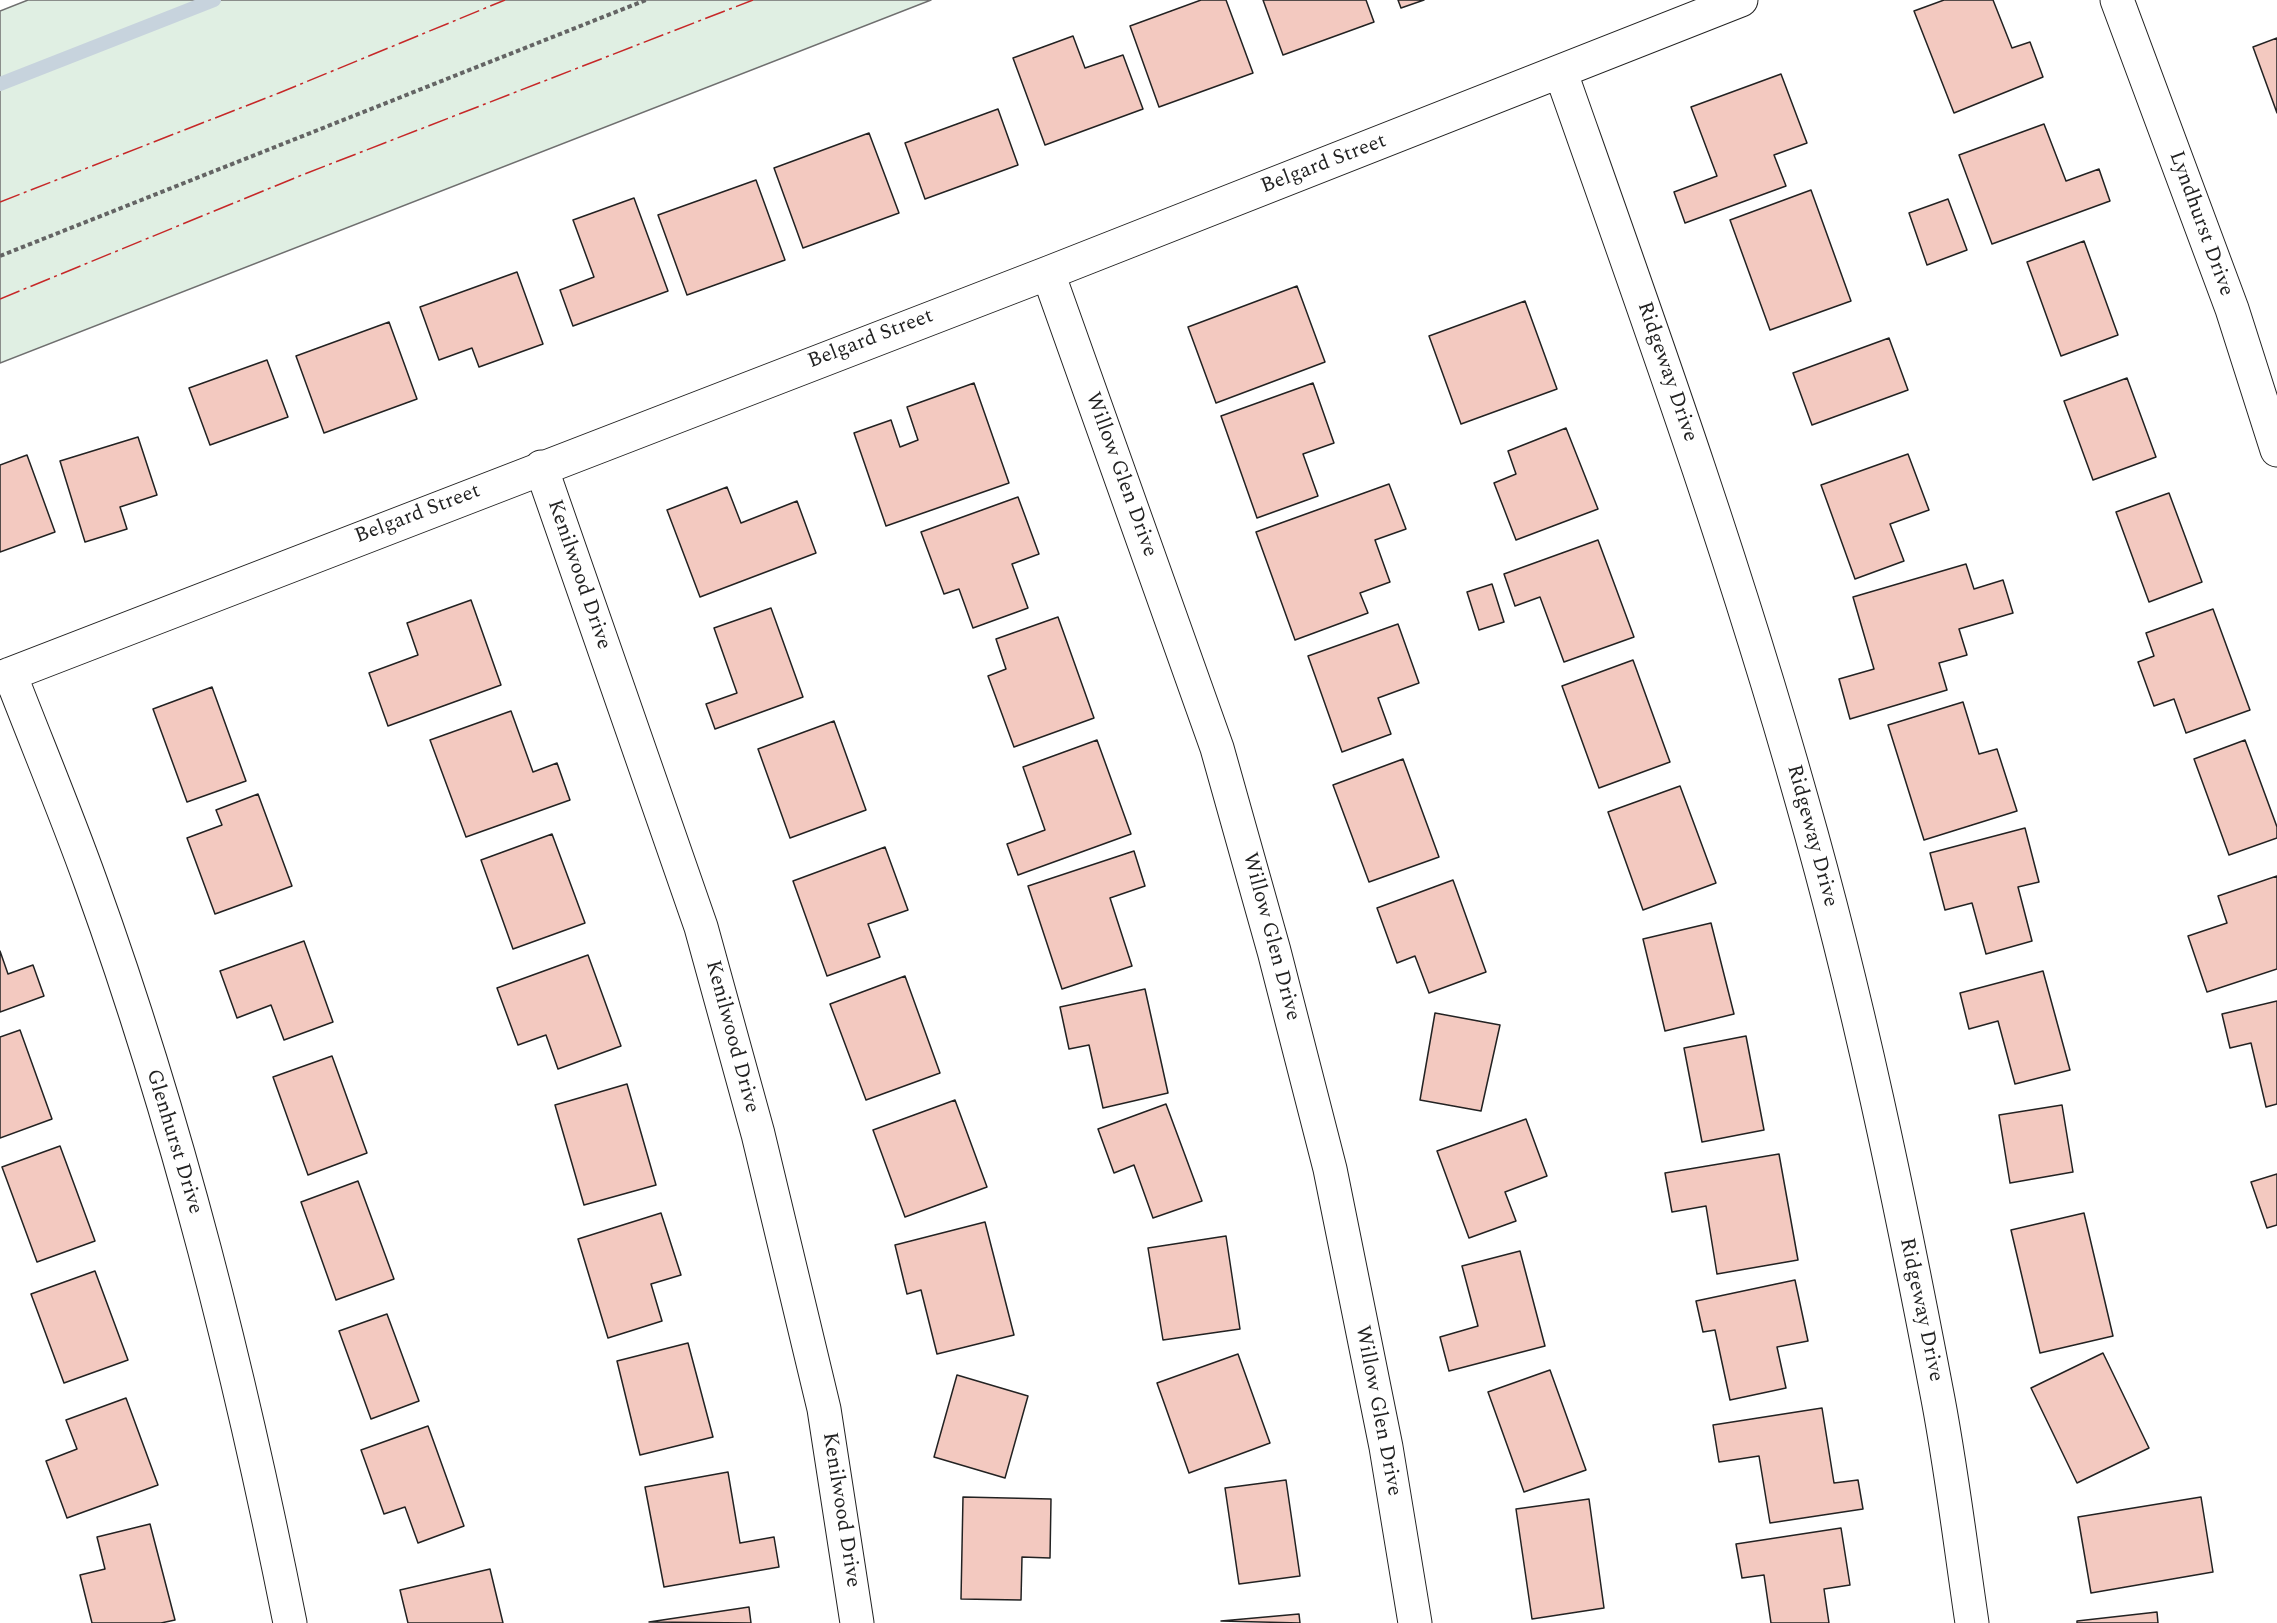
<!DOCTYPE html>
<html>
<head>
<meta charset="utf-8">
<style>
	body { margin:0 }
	canvas { display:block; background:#fff }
</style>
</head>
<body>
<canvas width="2277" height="1623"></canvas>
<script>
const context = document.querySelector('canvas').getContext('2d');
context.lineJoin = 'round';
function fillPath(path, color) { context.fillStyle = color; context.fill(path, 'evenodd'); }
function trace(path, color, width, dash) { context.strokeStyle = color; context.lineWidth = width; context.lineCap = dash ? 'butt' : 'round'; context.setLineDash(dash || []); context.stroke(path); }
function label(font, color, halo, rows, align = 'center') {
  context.font = font + ' Spectral,serif'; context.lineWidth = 4.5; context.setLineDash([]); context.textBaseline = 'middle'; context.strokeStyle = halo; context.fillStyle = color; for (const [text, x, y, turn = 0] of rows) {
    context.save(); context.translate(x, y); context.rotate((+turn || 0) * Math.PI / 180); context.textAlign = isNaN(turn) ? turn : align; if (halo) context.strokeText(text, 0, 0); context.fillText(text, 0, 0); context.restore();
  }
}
const green = new Path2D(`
	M28 0H931L0 363V11Z`);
const stream = new Path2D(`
	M0 84 214 0`);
const building = new Path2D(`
	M1201 0H1226L1253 73 1159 107 1130 26Z
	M1263 0H1366L1374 22 1283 55Z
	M1398 0H1424L1401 8Z
	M1944 0H1993L2012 48 2030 42 2043 77 1954 113 1914 11Z
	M1073 36 1085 68 1123 55 1143 109 1045 145 1013 58Z
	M2277 38V113L2253 47Z
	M1781 74 1807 143 1774 155 1786 186 1685 223 1674 192 1717 176 1691 107Z
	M998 109 1018 165 925 199 905 143Z
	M2044 124 2066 181 2099 169 2110 201 1992 244 1959 155Z
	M869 133 899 213 803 248 774 168Z
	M756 180 785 260 687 295 658 215Z
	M1811 190 1851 301 1770 330 1730 220Z
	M634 198 668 291 573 326 560 290 594 277 573 220Z
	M1948 199 1967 250 1927 265 1909 213Z
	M2084 241 2118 335 2061 356 2027 262Z
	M517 272 543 344 479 367 472 348 439 360 420 307Z
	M1297 286 1325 362 1216 403 1188 327Z
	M1525 301 1557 389 1461 424 1429 336Z
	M389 322 417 399 324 433 296 356Z
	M1889 338 1908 390 1812 425 1793 373Z
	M267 360 288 417 210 445 189 388Z
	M2127 378 2156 457 2093 480 2064 401Z
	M974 383 1009 483 886 526 854 433 891 420 900 447 918 440 907 407Z
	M1313 383 1334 443 1303 454 1318 496 1257 518 1221 416Z
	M1566 428 1598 509 1516 540 1494 483 1516 474 1508 451Z
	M138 437 157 495 120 507 127 529 85 542 60 461Z
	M1908 454 1929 510 1890 524 1904 561 1855 579 1821 485Z
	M27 455 55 532 0 552V465Z
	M1389 484 1406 529 1375 540 1390 582 1360 593 1368 613 1295 640 1256 532Z
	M727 487 741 523 797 501 816 553 700 597 667 510Z
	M2169 493 2202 582 2149 602 2116 512Z
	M1018 497 1039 554 1012 564 1028 608 973 628 959 589 944 594 921 532Z
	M1598 540 1634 637 1564 662 1540 597 1515 606 1504 574Z
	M1966 564 1974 589 2003 580 2013 613 1959 629 1967 655 1939 663 1947 690 1850 719 1839 679 1874 669 1853 597Z
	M1492 584 1504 622 1479 630 1467 592Z
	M471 600 501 685 388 726 369 673 418 655 407 623Z
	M771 608 803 697 715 729 706 704 737 693 714 628Z
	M2213 609 2250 710 2186 733 2174 699 2154 706 2138 662 2154 656 2146 633Z
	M1058 617 1094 718 1014 747 988 676 1006 669 996 639Z
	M1398 624 1419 683 1378 698 1391 734 1342 752 1308 656Z
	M1633 660 1670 762 1599 788 1562 686Z
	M212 687 246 781 187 802 153 709Z
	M1963 702 1979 754 1997 749 2017 811 1924 840 1888 725Z
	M511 711 533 772 557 763 570 800 466 837 430 740Z
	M834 721 866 810 790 838 758 749Z
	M1097 740 1131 834 1018 875 1007 844 1045 830 1023 767Z
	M2245 740 2277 827V838L2229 855 2194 759Z
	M1403 759 1439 857 1369 882 1333 785Z
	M1680 786 1716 883 1643 910 1608 812Z
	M258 794 292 886 215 914 187 838 222 825 216 810Z
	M2025 828 2039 882 2018 887 2032 941 1986 954 1972 903 1945 910 1930 853Z
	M552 834 585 923 513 949 481 860Z
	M885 847 908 910 868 924 880 957 827 976 793 881Z
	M1134 851 1145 886 1110 898 1132 966 1062 989 1028 886Z
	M2277 876V969L2207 992 2188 936 2227 923 2218 896Z
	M1453 880 1486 972 1429 993 1415 956 1397 963 1377 908Z
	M1711 923 1734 1014 1665 1031 1643 939Z
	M304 941 333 1022 284 1040 271 1005 237 1018 220 971Z
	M0 951 8 974 33 965 44 996 0 1012Z
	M588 955 621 1046 558 1069 546 1035 518 1045 497 988Z
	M2043 971 2070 1070 2015 1084 1998 1021 1969 1029 1960 993Z
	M905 976 940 1073 866 1100 830 1004Z
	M1145 989 1168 1093 1103 1108 1089 1045 1069 1049 1060 1007Z
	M2277 1001V1104L2266 1107 2251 1043 2230 1048 2222 1014Z
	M1435 1013 1500 1025 1481 1111 1420 1100Z
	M20 1030 52 1119 0 1138V1037Z
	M1746 1036 1764 1130 1702 1142 1684 1048Z
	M332 1056 367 1153 308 1175 273 1077Z
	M627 1084 656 1185 584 1205 555 1105Z
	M955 1100 987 1187 905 1217 873 1130Z
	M1166 1104 1202 1201 1153 1218 1134 1165 1114 1173 1098 1129Z
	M2062 1105 2073 1172 2010 1183 1999 1115Z
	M1526 1119 1547 1176 1505 1192 1516 1221 1469 1238 1437 1151Z
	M60 1146 95 1241 37 1262 2 1167Z
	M1779 1154 1798 1260 1717 1274 1706 1206 1672 1212 1665 1173Z
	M2277 1174V1225L2267 1228 2251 1182Z
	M358 1181 394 1279 336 1300 301 1202Z
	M661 1213 681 1275 651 1284 662 1321 608 1338 578 1239Z
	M2084 1213 2113 1336 2040 1353 2011 1230Z
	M985 1222 1014 1335 937 1354 921 1290 907 1294 895 1245Z
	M1226 1236 1240 1329 1163 1340 1148 1248Z
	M1520 1251 1545 1346 1449 1371 1440 1337 1478 1326 1462 1266Z
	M95 1271 128 1360 64 1383 31 1294Z
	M1795 1280 1808 1341 1777 1347 1786 1388 1730 1400 1715 1330 1703 1332 1696 1301Z
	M387 1314 419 1401 371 1419 339 1331Z
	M688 1343 713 1437 640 1455 617 1361Z
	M2103 1353 2149 1448 2077 1483 2031 1388Z
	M1238 1354 1270 1443 1189 1473 1157 1383Z
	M1550 1370 1586 1470 1524 1492 1488 1392Z
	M957 1375 1028 1396 1005 1478 934 1457Z
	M126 1398 158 1485 67 1518 46 1461 77 1449 66 1420Z
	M1822 1408 1834 1483 1858 1480 1863 1509 1770 1523 1759 1456 1719 1462 1713 1425Z
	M428 1426 464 1526 418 1543 405 1507 384 1514 361 1450Z
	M728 1472 740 1543 774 1537 779 1567 664 1587 645 1487Z
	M1286 1480 1300 1576 1239 1584 1225 1488Z
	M963 1497 1051 1499 1050 1558 1022 1557 1021 1600 961 1599Z
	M2201 1497 2213 1572 2091 1593 2078 1517Z
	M1589 1499 1604 1608 1532 1619 1516 1509Z
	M150 1524 175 1620 161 1623H92L80 1575 105 1569 97 1537Z
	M1841 1528 1850 1585 1824 1589 1829 1623H1771L1764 1575 1742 1578 1736 1544Z
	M490 1569 503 1623H408L400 1590Z
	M749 1607 751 1623 649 1622Z
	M2157 1612 2158 1623H2077V1621Z
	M1299 1614 1300 1623 1221 1621Z`);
const path = new Path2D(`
	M0 256 646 0`);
const minor = new Path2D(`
	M2117 0 2232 309 2277 450
	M1561 73C1646 314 1733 555 1802 801 1858 997 1900 1199 1938 1399 1952 1473 1961 1549 1972 1623
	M1048 273 1217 748 1274 951 1330 1169 1386 1447 1415 1623
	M541 467 701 927 758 1134 824 1409 857 1623
	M10 674C37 744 66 813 91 883 178 1124 240 1372 290 1623
	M0 678 1048 273 1741 0`);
const power = new Path2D(`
	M0 202 279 93 505 0
	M0 299 302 175 753 0`);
const streetNames = [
	["Belgard Street",1324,165,-21],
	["Lyndhurst Drive",2200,224,70],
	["Belgard Street",871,340,-21],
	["Ridgeway Drive",1666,372,71],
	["Willow Glen Drive",1120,475,70],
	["Belgard Street",418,515,-21],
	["Kenilwood Drive",578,575,71],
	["Ridgeway Drive",1811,836,75],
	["Willow Glen Drive",1270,937,75],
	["Kenilwood Drive",731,1037,75],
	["Glenhurst Drive",173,1142,73],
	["Ridgeway Drive",1920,1310,78],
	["Willow Glen Drive",1377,1411,79],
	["Kenilwood Drive",840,1510,81]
];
fillPath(green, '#e0efe3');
trace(green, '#6f6f6f', 1.5);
trace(stream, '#c7d3dd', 14);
fillPath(building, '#f3c9c0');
trace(building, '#222', 1.5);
trace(minor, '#222', 35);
trace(path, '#646464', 4, [4.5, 3]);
trace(minor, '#fff', 33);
trace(power, '#c62828', 1.5, [21, 4.5, 3, 4.5]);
label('21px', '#222', '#fff', streetNames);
</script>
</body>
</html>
